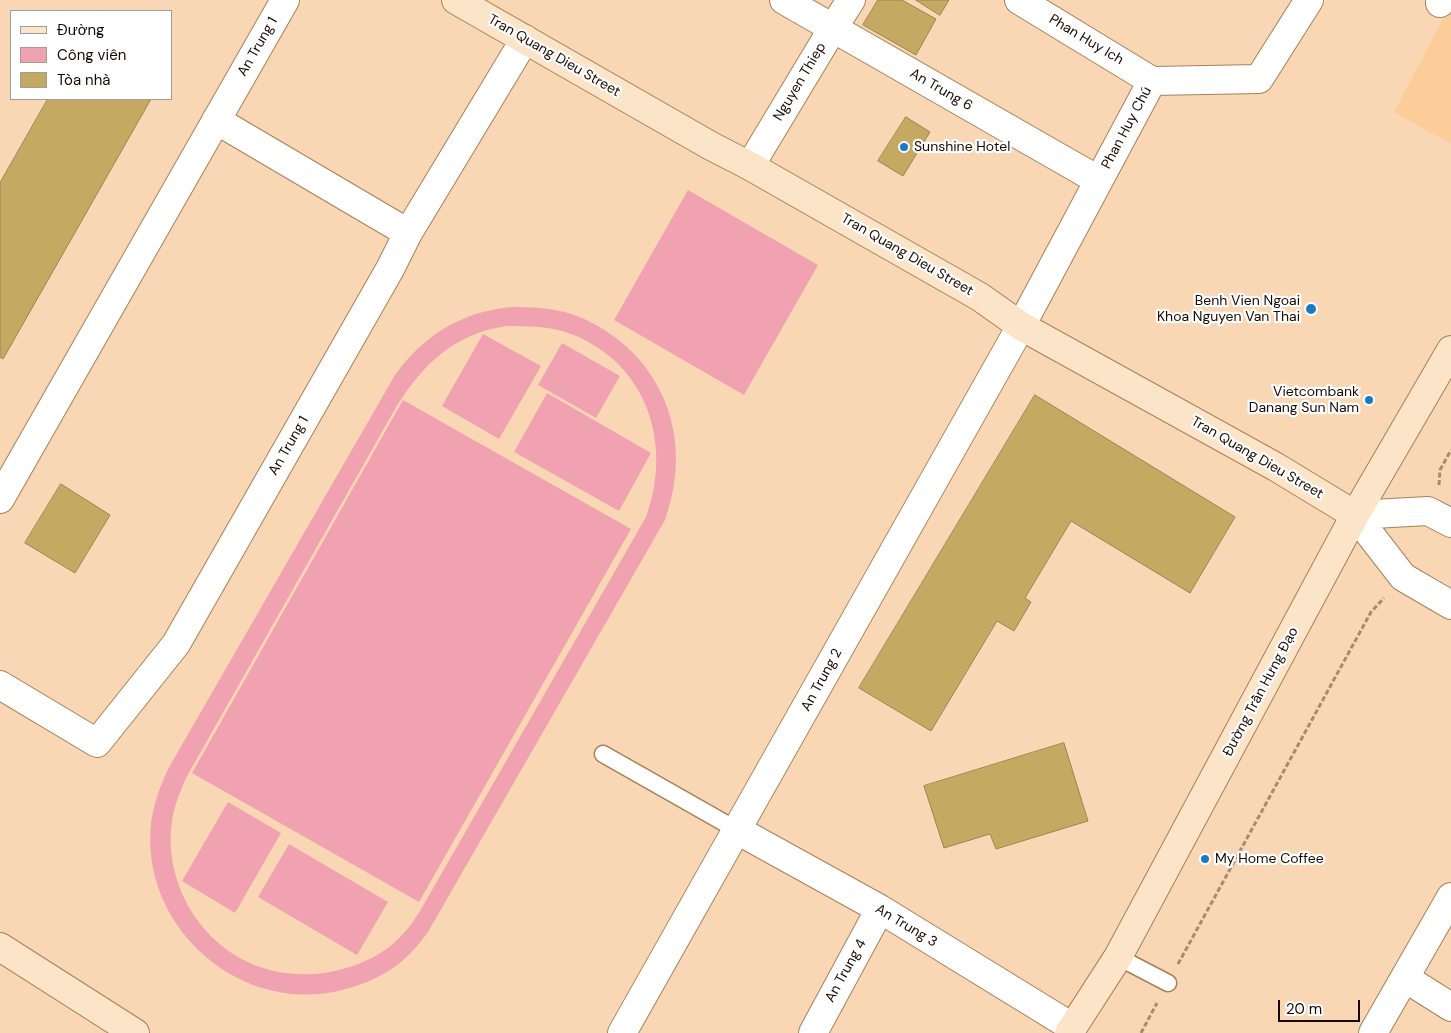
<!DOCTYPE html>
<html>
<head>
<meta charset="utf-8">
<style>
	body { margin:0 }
	#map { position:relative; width:1451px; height:1033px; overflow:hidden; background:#fad7b4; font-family:"DM Sans",sans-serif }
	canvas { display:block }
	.legend { position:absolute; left:10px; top:10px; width:162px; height:90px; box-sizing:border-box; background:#fff; border:1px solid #a29d99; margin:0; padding:6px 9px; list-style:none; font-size:15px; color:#170900 }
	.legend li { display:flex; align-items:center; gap:10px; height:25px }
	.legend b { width:25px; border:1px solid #a29d99 }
	.scale { position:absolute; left:1278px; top:1000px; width:82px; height:22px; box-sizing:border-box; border:2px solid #170900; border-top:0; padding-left:6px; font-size:15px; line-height:18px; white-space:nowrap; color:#170900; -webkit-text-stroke:4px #fff; paint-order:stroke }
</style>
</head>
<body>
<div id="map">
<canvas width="1451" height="1033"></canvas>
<ul class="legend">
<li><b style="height:6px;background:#fce4c9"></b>Đường</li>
<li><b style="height:14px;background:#f0a2b1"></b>Công viên</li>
<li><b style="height:14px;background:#c5a862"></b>Tòa nhà</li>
</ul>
<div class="scale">20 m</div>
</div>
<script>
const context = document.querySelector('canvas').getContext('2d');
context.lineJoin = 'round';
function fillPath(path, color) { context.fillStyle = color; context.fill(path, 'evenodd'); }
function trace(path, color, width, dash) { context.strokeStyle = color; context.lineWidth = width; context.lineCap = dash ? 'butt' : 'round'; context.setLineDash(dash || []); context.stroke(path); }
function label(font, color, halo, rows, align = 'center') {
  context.font = font + ' "DM Sans",sans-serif'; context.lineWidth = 4.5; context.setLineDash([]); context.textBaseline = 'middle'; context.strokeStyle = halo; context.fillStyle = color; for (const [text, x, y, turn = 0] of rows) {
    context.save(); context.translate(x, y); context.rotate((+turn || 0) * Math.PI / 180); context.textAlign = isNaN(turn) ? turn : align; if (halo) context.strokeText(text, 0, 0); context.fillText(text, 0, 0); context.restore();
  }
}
const built = new Path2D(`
	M1451 4V144L1394 112Z`);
const green = new Path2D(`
	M688 190 818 265 744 395 614 320Z
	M511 307C534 307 560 308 582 318 663 354 695 438 665 520L428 932C405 964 384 978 346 989 243 1018 140 929 151 824 153 805 160 787 168 769L395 375C424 335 461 312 511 307ZM507 326C528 326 551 326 571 334 647 363 673 444 646 517L420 911C413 922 406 932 396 941 386 951 371 959 358 964 294 989 225 968 190 909 175 883 167 851 172 821 174 806 180 792 186 778L395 409C423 364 453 334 507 326Z
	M483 334 541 366 499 439 442 406Z
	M562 343 620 376 596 418 538 385Z
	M547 393 651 453 619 511 514 452Z
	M403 400 631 529 419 902 192 773Z
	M228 802 281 833 235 913 182 881Z
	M289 844 388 902 357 955 258 897Z`);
const building = new Path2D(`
	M878 0H902L936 19 916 55 863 25Z
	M916 0H949L940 15Z
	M48 99H151L3 359 0 357V183Z
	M906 117 930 132 903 176 878 161Z
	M1035 395 1235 517 1190 593 1071 521 1025 598 1031 602 1014 631 997 621 931 731 859 688Z
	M61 484 110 515 75 573 25 543Z
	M1064 743 1088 821 996 849 990 834 944 848 924 786Z`);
const path = new Path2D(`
	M1439 485 1440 470 1451 450
	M1178 964 1371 612 1384 598
	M1141 1033 1157 1003`);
const lane = new Path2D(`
	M603 754 737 830
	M1118 957 1168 983`);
const street = new Path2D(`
	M784 0 1098 180
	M1019 0 1152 81
	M1440 3 1442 0
	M750 166 833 28 851 0
	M408 233 525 39
	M0 499 285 0
	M1355 515 1403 577 1451 605
	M1355 515 1428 511 1451 523
	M0 685 97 743 176 644 390 269 408 233 216 120
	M737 830 880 909 1072 1027
	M1405 978 1451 1007
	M622 1033 1021 326 1152 81 1259 79 1309 0
	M813 1033 880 909
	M1373 1033 1451 897`);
const secondary = new Path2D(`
	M456 0 711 146 750 166 980 297 1021 326 1276 467 1355 515
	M0 947 135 1033
	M1069 1033 1118 957 1355 515 1451 350`);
const markers = [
	[904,147,5,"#167cc7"],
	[1311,309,6,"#167cc7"],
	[1369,400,5,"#167cc7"],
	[1205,859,5,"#167cc7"]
];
const streetNames = [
	["Phan Huy Ich",1086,40,31],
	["An Trung 1",258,47,-60],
	["Tran Quang Dieu Street",554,56,30],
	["Nguyen Thiep",800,82,-59],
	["An Trung 6",941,90,30],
	["Phan Huy Chú",1127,128,-62],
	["Tran Quang Dieu Street",907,255,30],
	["An Trung 1",289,446,-60],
	["Tran Quang Dieu Street",1257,458,30],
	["An Trung 2",822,680,-61],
	["Đường Trần Hưng Đạo",1261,692,-62],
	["An Trung 3",906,926,31],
	["An Trung 4",846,971,-61]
];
const poiNames = [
	["Sunshine Hotel",914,147],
	["Benh Vien Ngoai",1300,301,"right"],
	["Khoa Nguyen Van Thai",1300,317,"right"],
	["Vietcombank",1359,392,"right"],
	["Danang Sun Nam",1359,408,"right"],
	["My Home Coffee",1215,859]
];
fillPath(built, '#fccc99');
fillPath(green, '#f0a2b1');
fillPath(building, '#c5a862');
trace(building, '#9b8551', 1);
trace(lane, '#a78056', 19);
trace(street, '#a78056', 30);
trace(secondary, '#a78056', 30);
trace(path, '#a68b71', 3, [5, 2.5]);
trace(lane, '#fff', 16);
trace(street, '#fff', 28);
trace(secondary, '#fce4c9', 28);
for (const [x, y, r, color] of markers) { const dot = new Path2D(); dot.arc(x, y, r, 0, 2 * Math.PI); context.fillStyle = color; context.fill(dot); trace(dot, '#fff', 2); }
label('14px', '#170900', '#fff', streetNames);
label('14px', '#170900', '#fff', poiNames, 'left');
</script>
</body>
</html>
